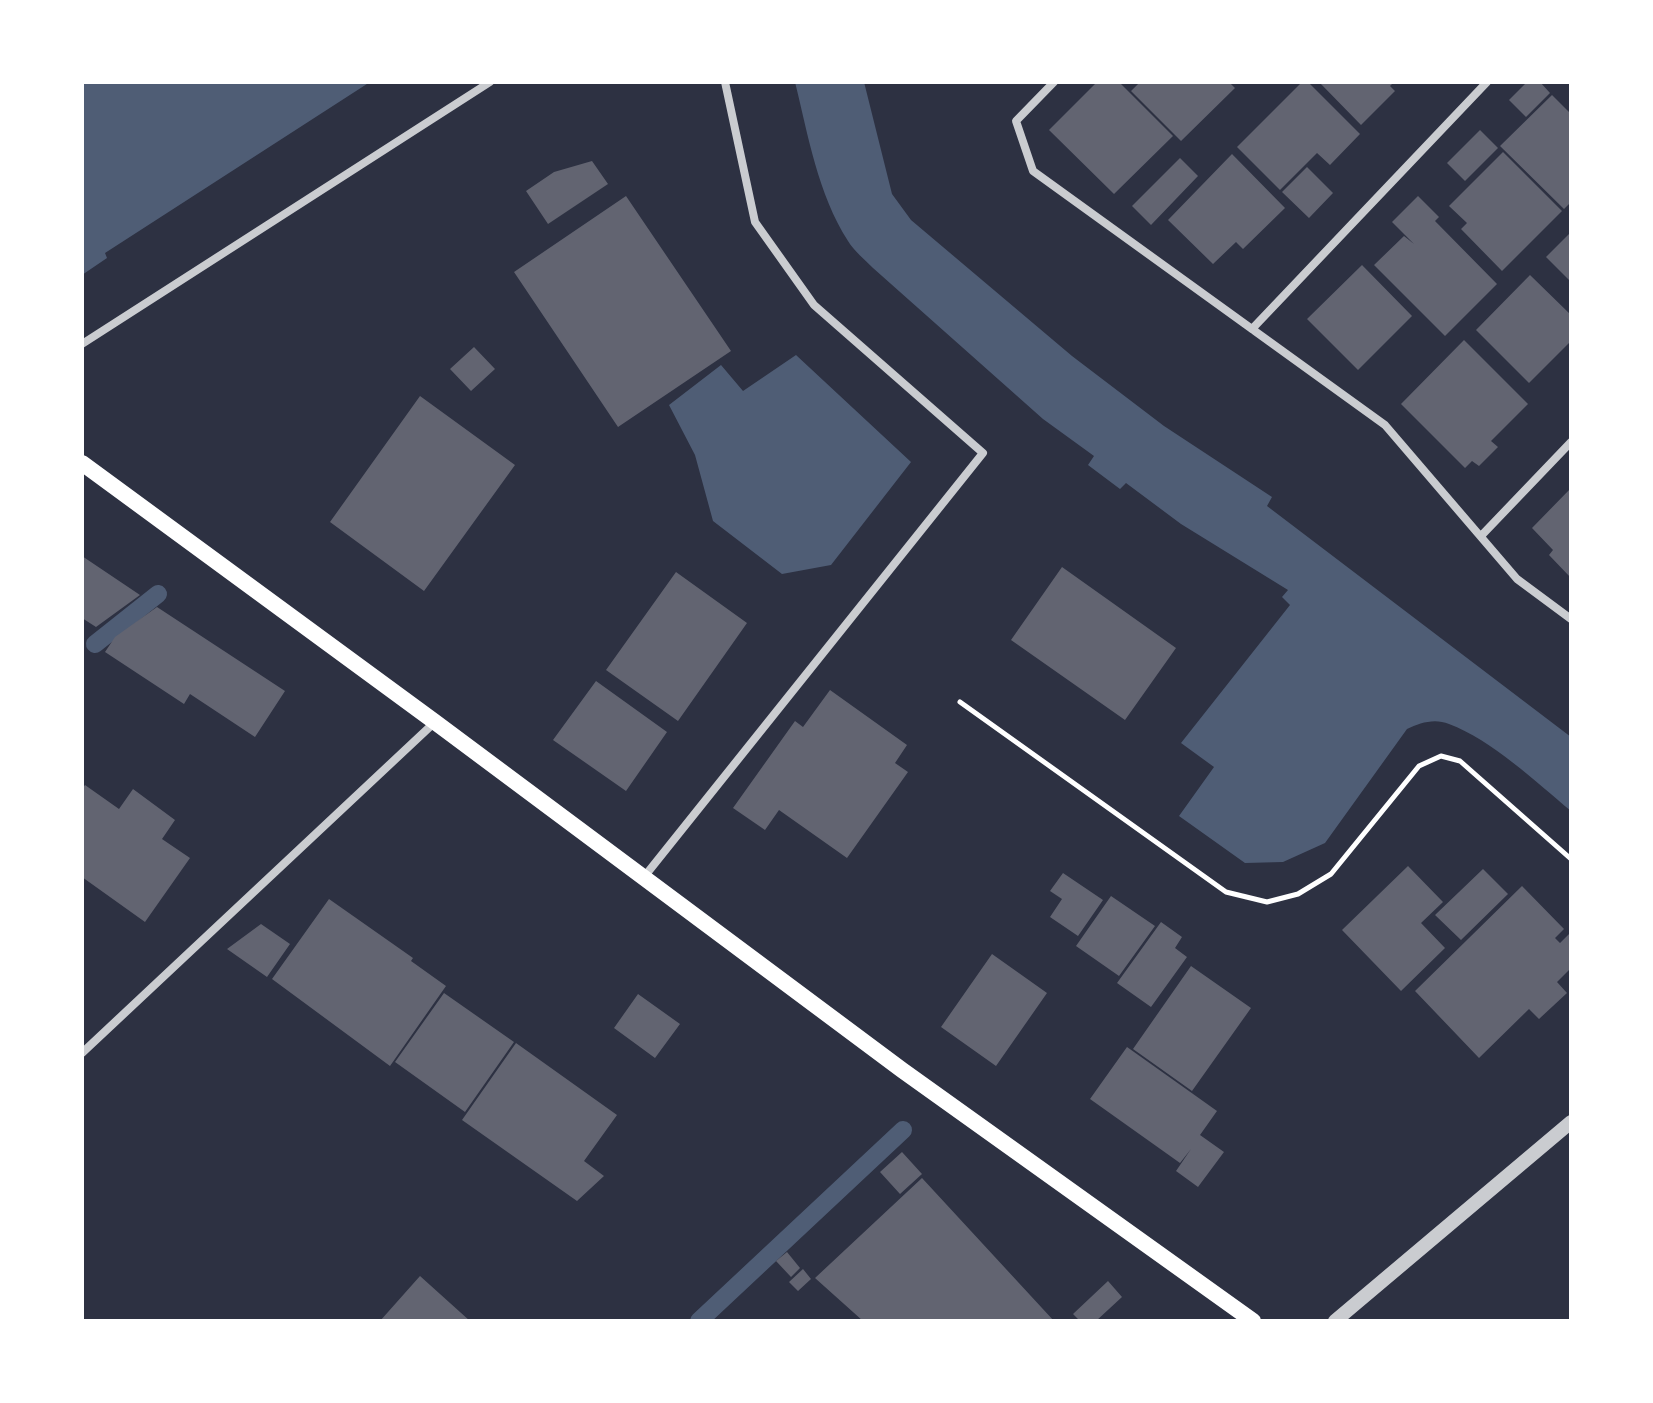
<!DOCTYPE html>
<html>
<head>
<meta charset="utf-8">
<style>
	body { margin:0 }
	#map { position:relative; width:1653px; height:1403px; overflow:hidden; background:#2d3142; font-family:"DM Sans",sans-serif }
	canvas { display:block }
	.frame { position:absolute; inset:0; border:84px solid #fff; pointer-events:none }
</style>
</head>
<body>
<div id="map">
<canvas width="1653" height="1403"></canvas>
<div class="frame"></div>
</div>
<script>
const context = document.querySelector('canvas').getContext('2d');
context.lineJoin = 'round';
function fillPath(path, color) { context.fillStyle = color; context.fill(path, 'evenodd'); }
function trace(path, color, width, dash) { context.strokeStyle = color; context.lineWidth = width; context.lineCap = dash ? 'butt' : 'round'; context.setLineDash(dash || []); context.stroke(path); }
const water = new Path2D(`
	M82 82H370L105 253 107 258 82 275Z
	M795 82H864L892 194 911 220 1072 356 1164 426 1272 497 1267 506 1571 737V811C1536 782 1492 740 1449 724 1434 718 1420 723 1407 729L1325 843 1283 862 1245 863 1179 816 1214 767 1181 743 1290 605 1282 597 1288 590 1181 524 1126 483 1120 489 1088 465 1094 456 1043 419 873 268C865 260 854 251 848 241 818 194 808 135 795 82Z
	M796 355 911 462 831 565 782 574 713 521 695 455 669 405 721 365 743 391Z`);
const stream = new Path2D(`
	M95 644 158 594
	M699 1321 903 1130`);
const building = new Path2D(`
	M1097 82H1119L1173 136 1114 194 1049 130Z
	M1140 82H1229L1235 88 1181 141 1131 91Z
	M1302 82H1308L1360 134 1330 165 1317 153 1280 190 1237 147Z
	M1319 82H1394L1390 86 1395 91 1361 125Z
	M1527 82H1540L1550 93 1526 117 1509 100Z
	M1552 95 1571 114V202L1564 209 1500 146Z
	M1480 130 1498 148 1465 181 1447 163Z
	M1503 152 1562 211 1502 271 1461 229 1467 223 1449 206Z
	M1232 154 1285 208 1243 249 1236 242 1213 264 1168 220Z
	M1180 158 1198 176 1151 225 1132 206Z
	M592 161 608 184 548 224 526 191 554 172Z
	M1307 167 1333 193 1309 218 1282 192Z
	M626 196 731 351 618 427 514 272Z
	M1418 196 1439 217 1435 221 1497 284 1445 336 1374 265 1404 236 1414 244 1392 222Z
	M1571 232V282L1546 257Z
	M1362 265 1412 316 1358 370 1307 319Z
	M1530 275 1571 315V341L1529 383 1476 330Z
	M1464 340 1528 404 1491 441 1498 447 1479 466 1472 461 1465 468 1401 404Z
	M474 347 495 369 471 391 450 369Z
	M420 396 515 465 424 591 330 522Z
	M1571 488V578L1549 555 1553 550 1532 528Z
	M82 556 140 595 96 627 82 618Z
	M1062 567 1176 648 1125 720 1011 640Z
	M676 572 747 623 678 721 606 670Z
	M157 607 285 691 255 737 190 694 184 704 105 652 115 637Z
	M596 681 667 732 626 791 553 740Z
	M830 690 907 745 895 763 908 772 847 858 779 810 765 830 733 808 795 721 803 727Z
	M85 785 119 809 133 789 175 820 162 839 190 858 145 922 82 877V789Z
	M1408 866 1443 902 1421 923 1445 948 1401 991 1342 930Z
	M1483 869 1508 894 1461 940 1435 915Z
	M1063 873 1103 900 1078 936 1050 917 1062 899 1050 891Z
	M1522 886 1564 929 1555 938 1560 943 1571 932V968L1557 982 1567 993 1539 1019 1529 1009 1479 1058 1415 991Z
	M1111 896 1155 926 1119 976 1076 946Z
	M329 899 413 958 411 961 446 986 390 1066 272 979Z
	M1161 922 1182 937 1175 948 1187 957 1151 1007 1117 983Z
	M261 924 290 944 267 977 227 949Z
	M992 954 1047 993 996 1066 941 1027Z
	M1191 966 1251 1008 1192 1091 1133 1049Z
	M444 993 514 1042 465 1112 395 1062Z
	M638 994 680 1024 655 1058 614 1028Z
	M516 1043 617 1115 584 1161 604 1176 577 1201 462 1120Z
	M1127 1047 1217 1111 1200 1135 1224 1152 1198 1187 1176 1171 1191 1149 1180 1163 1090 1099Z
	M902 1152 922 1174 900 1194 880 1172Z
	M922 1178 1054 1321H863L815 1278Z
	M787 1252 800 1268 791 1277 776 1261Z
	M803 1269 811 1279 798 1291 789 1282Z
	M420 1276 470 1321H380Z
	M1108 1281 1122 1297 1096 1321H1080L1073 1314Z`);
const path = new Path2D(`
	M960 702 1226 892 1267 902 1298 894 1331 874 1419 766 1441 756 1460 761 1571 859`);
const minor = new Path2D(`
	M1054 82 1016 121 1033 171 1385 425 1517 579 1571 619
	M1252 329 1487 82
	M82 344 490 82
	M1481 536 1571 442
	M644 877 983 453 814 305 755 222 725 82
	M82 1053 435 722`);
const tertiary = new Path2D(`
	M1335 1321 1571 1122`);
const secondary = new Path2D(`
	M82 463 435 722 902 1070 1253 1321`);
fillPath(water, '#4f5d75');
trace(stream, '#4f5d75', 18);
fillPath(building, '#626471');
trace(path, '#fff', 5);
trace(minor, '#caccd0', 8);
trace(tertiary, '#caccd0', 14);
trace(secondary, '#fff', 16);
</script>
</body>
</html>
